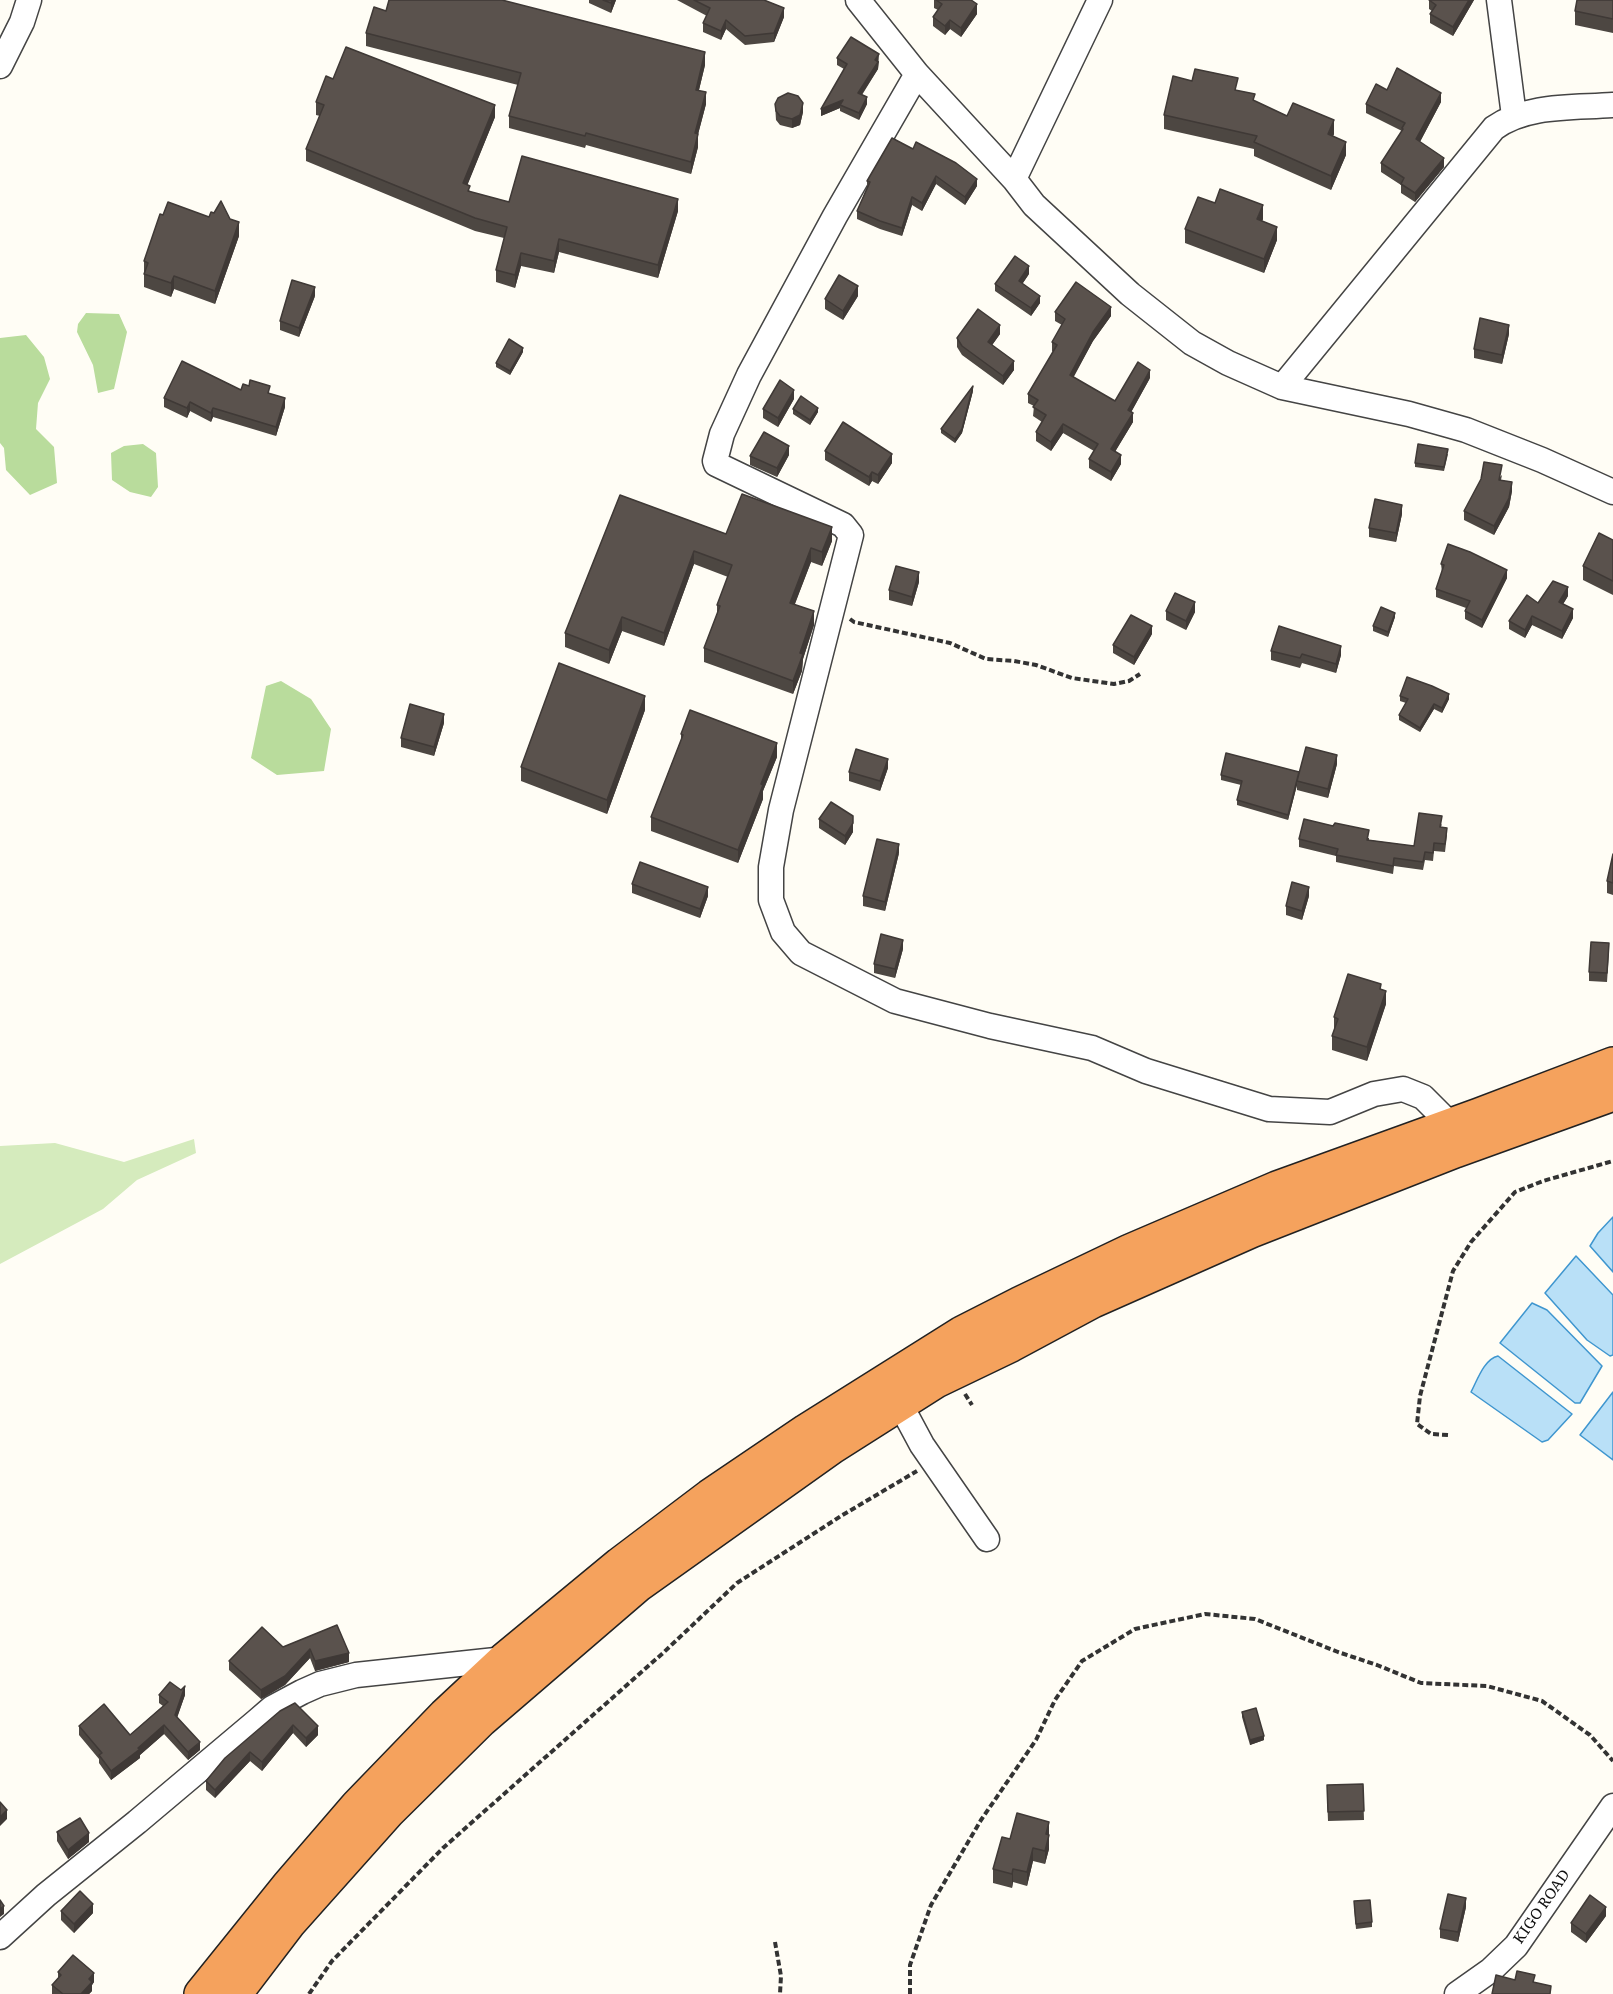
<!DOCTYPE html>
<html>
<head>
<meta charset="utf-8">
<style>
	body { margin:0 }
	canvas { display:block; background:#fffdf5 }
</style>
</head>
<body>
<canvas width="1613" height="1994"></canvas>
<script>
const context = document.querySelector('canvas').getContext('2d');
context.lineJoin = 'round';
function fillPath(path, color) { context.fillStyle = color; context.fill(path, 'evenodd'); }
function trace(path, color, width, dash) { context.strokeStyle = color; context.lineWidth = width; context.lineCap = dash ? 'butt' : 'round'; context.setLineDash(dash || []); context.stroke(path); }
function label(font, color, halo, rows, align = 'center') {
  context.font = font + ' Literata,serif'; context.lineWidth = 6; context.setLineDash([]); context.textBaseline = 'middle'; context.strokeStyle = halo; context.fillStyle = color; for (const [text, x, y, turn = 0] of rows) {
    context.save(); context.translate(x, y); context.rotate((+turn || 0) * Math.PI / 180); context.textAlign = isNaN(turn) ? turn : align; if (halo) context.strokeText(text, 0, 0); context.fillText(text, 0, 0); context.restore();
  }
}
const green = new Path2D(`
	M194 1139 196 1153 137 1180 103 1209 0 1264V1146L55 1143 124 1162Z`);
const forest = new Path2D(`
	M86 313 119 314 127 332 114 389 98 393 93 365 77 332 78 324Z
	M26 335 44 357 50 379 38 403 36 429 54 447 57 483 30 495 6 470 4 448 0 443V338Z
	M143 444 156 453 158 487 151 497 130 492 112 480 111 453 124 446Z
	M281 681 311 699 331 729 324 771 277 775 251 758 266 686Z`);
const water = new Path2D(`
	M1613 1217V1272L1590 1246 1598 1233Z
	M1576 1256 1613 1295V1355L1610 1356 1587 1340 1545 1293Z
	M1532 1303 1547 1310 1602 1366 1580 1403H1575L1500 1343Z
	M1498 1356 1572 1414 1548 1440 1542 1442 1471 1392C1477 1381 1484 1359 1498 1356Z
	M1613 1392V1460L1580 1435Z`);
const path = new Path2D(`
	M850 619 854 622 950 643 986 659 1014 661 1036 665 1072 678 1114 684 1129 681 1140 674
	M965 1394 972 1405
	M1448 1435 1431 1434 1417 1424 1420 1396 1453 1271 1471 1242 1515 1192 1543 1181 1613 1161
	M775 1942 781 1976 780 1994
	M309 1994 332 1961 443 1848 663 1653 737 1583 841 1516 917 1471
	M910 1994V1965L931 1905 981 1820 1036 1740 1055 1700 1082 1661 1135 1629 1205 1614 1255 1619 1338 1652 1377 1665 1421 1683 1487 1686 1542 1701 1590 1735 1613 1761`);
const minor = new Path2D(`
	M858 0 917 74 1014 179 1034 205 1130 294 1192 343 1228 363 1282 387 1409 414 1466 430 1542 460 1613 492
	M1499 0 1514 116
	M0 66 22 22 29 0
	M917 74 835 216 749 375 722 434 715 461 716 464 843 525 851 535 781 810 771 867V900L783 932 801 953 895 1001 990 1026 1092 1048 1146 1071 1269 1109 1330 1112 1374 1094 1403 1089 1423 1097 1451 1125
	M1014 179 1100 0
	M1282 387 1494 128C1527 104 1574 108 1613 105
	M900 1404 922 1445 987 1539
	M0 1937 46 1895 137 1822 257 1721 272 1708 302 1692 320 1684 356 1675 505 1659
	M1457 1994 1491 1970 1516 1946 1613 1806`);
const highway = new Path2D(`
	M201 1994 288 1886 357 1806 445 1715 505 1659 620 1564 710 1496 806 1431 962 1333 1019 1304 1130 1251 1277 1188 1479 1115 1613 1064
	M235 1994 289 1923 388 1812 481 1720 638 1585 832 1447 936 1381 1011 1345 1093 1301 1251 1231 1455 1151 1613 1094`);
const wall = new Path2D(`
	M589 0H616L611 13 589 3Z
	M677 0H765L784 17 774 42 745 45 726 29 721 40 703 32V23L707 16Z
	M934 0H971L977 14 961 37 950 29 945 35 933 26V17L938 10 934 8Z
	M1429 0H1474L1453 36 1430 23V14L1432 11 1429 9Z
	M1613 0V33L1575 25V11Z
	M386 11 705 65 699 90 706 104 698 134V147L691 174 586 145 585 148 509 128V116L518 85 366 46V33Z
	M837 58 879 61 878 69 862 95 867 104 859 120 840 111V108L821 116 844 69 837 65Z
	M333 79 495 117 467 185 470 192 509 202 678 211 658 278 559 252 554 273 521 266 515 288 496 282V270L504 238 475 231 306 161V149L320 116 316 115V102Z
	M1387 90 1441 102 1420 142 1444 167 1415 202 1401 193V185L1381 172V163L1402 131 1366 113V104Z
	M1238 91 1255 101 1287 116 1334 134 1333 136 1346 155 1331 190 1254 156V149L1164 129V115Z
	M775 104 803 112 800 125 792 128 780 125 776 120Z
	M892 138 977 186 965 205 936 184 922 211 912 205 902 236 880 229 857 219V211L867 187V181Z
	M1215 203 1263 219 1262 221 1277 240 1264 273 1185 243V229Z
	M163 215 209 217 230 219 239 236 215 304 174 289 171 297 144 287V261Z
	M1029 274 1022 284 1040 303 1031 316 995 291V284Z
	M315 296 299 337 280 330V321Z
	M858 296 843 320 825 309V299Z
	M1055 312 1111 316 1093 341 1073 377 1115 401 1150 378 1131 412 1133 422 1115 452 1121 464 1111 481 1089 468V459L1094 451 1063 433 1051 451 1036 441V432L1042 422 1033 416 1034 406 1028 403V394L1053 352 1052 351V342L1062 325 1055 321Z
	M1000 334 992 345 1014 370 1003 385 962 355 957 347V338Z
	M1509 334 1502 364 1474 358V349Z
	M523 352 510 375 496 367V363Z
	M241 390 270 393 285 407 276 436 213 417 211 422 190 411 187 418 164 407V398Z
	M973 391 962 433 955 443 941 433V429Z
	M794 399 778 427 763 418V409Z
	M793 409 818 412 810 425 793 414Z
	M825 451 892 463 878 484 872 481 869 486 825 460Z
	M1448 454 1444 471 1415 467V463Z
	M789 455 777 477 750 465V456Z
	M1502 475 1501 480 1512 491 1509 507 1494 535 1464 520V511Z
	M620 495 726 534 832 541 822 566 811 562 795 604 814 625 803 659 802 671 793 694 704 662V648L717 614V605L728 577 694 564 664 646 622 631 609 664 565 647V633Z
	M1402 514 1396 542 1369 537V528Z
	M1613 540V595L1583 580V566Z
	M1441 564 1507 578 1482 628 1465 619V611L1466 608 1436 597V589L1442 572Z
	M919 582 912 606 889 600V590Z
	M1568 596 1563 604 1573 618 1562 639 1532 625 1525 638 1509 629V621L1538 603Z
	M1166 611 1195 612 1186 630 1166 620Z
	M1395 617 1388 637 1373 631V626Z
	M1152 634 1134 665 1113 653V645Z
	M1271 651 1341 655 1336 673 1302 663 1300 668 1271 660Z
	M1400 696 1449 699 1442 713 1434 709 1420 732 1399 720V715L1406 703 1400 701Z
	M645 710 607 814 521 781V767Z
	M444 723 434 756 401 747V738Z
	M681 734 777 757 763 791V799L738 863 651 831V817L681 740Z
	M1337 764 1328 798 1297 790V785L1288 820 1237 805V800L1241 785 1221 780V775L1299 773Z
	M888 768 880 791 849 781V772Z
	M819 819 853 832 845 845 819 828Z
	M1442 824 1441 827 1447 835 1445 852 1434 851 1433 861 1425 860 1423 870 1394 866 1393 874 1336 862V856L1299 847V839L1369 838V840L1414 846Z
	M899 853 885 911 863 906V896Z
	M1613 854V895L1607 893V881Z
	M632 884 708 896 700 918 632 893Z
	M1309 896 1302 920 1286 915V906Z
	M903 949 895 978 874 973V964Z
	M1609 952 1607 982 1589 981V972Z
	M1381 990 1386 1004 1367 1061 1332 1050V1036L1334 1031V1017Z
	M337 1625 349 1662 315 1671 310 1658 285 1685 261 1699 229 1670V1661L283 1647Z
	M159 1695H185L177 1717 200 1750 188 1760 164 1734 140 1755V1758L111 1780 99 1763V1759L79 1735V1726L130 1735 163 1706 159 1703Z
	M280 1711 318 1735 306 1747 293 1733 262 1771 250 1761 215 1798 206 1790V1781Z
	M1242 1712 1264 1740 1250 1745 1242 1717Z
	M1363 1784 1364 1820 1328 1821 1327 1794Z
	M1049 1822V1849L1045 1864 1033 1861 1027 1886 1013 1882 1012 1888 993 1883V1869L1010 1839Z
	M57 1832 89 1842 68 1859 57 1841Z
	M1354 1906 1372 1922V1927L1356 1929Z
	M1466 1907 1458 1942 1440 1938V1929Z
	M61 1911 93 1913 74 1933 61 1920Z
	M1606 1916 1586 1943 1571 1932V1923Z
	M58 1972 94 1982 92 1985V1991L89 1994H52V1985L58 1978Z`);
const shadedWall = new Path2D(`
	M612 0H616L611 13V3Z
	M1469 0H1474L1453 36V27Z
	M977 4V14L961 37V28Z
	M784 8V17L774 42V33Z
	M726 20V29L721 40V31Z
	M950 20V29L945 35V26Z
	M705 52V65L696 102V90Z
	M879 54 878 69 858 100V93L875 60Z
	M706 92V104L695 146V133Z
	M1441 93V102L1416 149V139Z
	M867 97V104L859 120V113Z
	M843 100 840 105V108L821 116V109Z
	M803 103V112L800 125 792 128V119Z
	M495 105V117L463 196V183Z
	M1334 120V134L1328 147V134Z
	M698 134V147L691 174V162Z
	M1346 142V155L1331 190V176Z
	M1444 158V167L1415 202V193Z
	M936 176V184L922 211V203Z
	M977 179V186L965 205V197Z
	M912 197V205L902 236V228Z
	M678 199V211L658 278V265Z
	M1263 205V219L1257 233V219Z
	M239 222V236L215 304V291Z
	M1277 227V240L1264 273V259Z
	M559 239V252L554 273V261Z
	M521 253V266L515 288V275Z
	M1029 266V274L1019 289V281Z
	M174 276V289L171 297V283Z
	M858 286V296L843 320V311Z
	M315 287V296L299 337V328Z
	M1040 296V303L1031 316V308Z
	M1111 307V316L1093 341 1070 384V375L1093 332Z
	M1000 325V334L988 351V342Z
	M1509 325V334L1502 364V355Z
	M523 348V352L510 375V371Z
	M1014 361V370L1003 385V376Z
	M1150 370V378L1128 418V410Z
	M973 386V391L962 433 955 443V439Z
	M794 390V399L778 427V418Z
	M285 398V407L276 436V427Z
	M190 402V411L187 418V408Z
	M213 408V417L211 422V413Z
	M818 408V412L810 425V420Z
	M1133 413V422L1111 458V449Z
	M1063 424V433L1051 451V442Z
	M789 446V455L777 477V468Z
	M892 454V463L878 484V475Z
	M1121 455V464L1111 481V472Z
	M872 472V481L869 486V477Z
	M1512 482V491L1509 507 1494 535V526Z
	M1402 505V514L1396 542V533Z
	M832 527V541L822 566V552Z
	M811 548V562L790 616V603Z
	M694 551V564L664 646V633Z
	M1507 570V578L1482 628V620Z
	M919 572V582L912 606V597Z
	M1568 587V596L1559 611V602Z
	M1195 602V612L1186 630V621Z
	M1573 609V618L1562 639V631Z
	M814 611V625L803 659 802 671 793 694V681L800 653Z
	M1395 613V617L1388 637V632Z
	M1532 616V625L1525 638V630Z
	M622 617V631L609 664V650Z
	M1152 626V634L1134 665V657Z
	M1341 646V655L1336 673V664Z
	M1449 694V699L1442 713V708Z
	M645 696V710L607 814V800Z
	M1434 704V709L1420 732V728Z
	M444 714V723L434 756V747Z
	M777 743V757L763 791V799L738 863V850L761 784Z
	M1337 755V764L1328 798V789Z
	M888 759V768L880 791V781Z
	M1297 781V785L1288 820V815Z
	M853 823V832L845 845V836Z
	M899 844V853L885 911V902Z
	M708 887V896L700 918V909Z
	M1309 887V896L1302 920V911Z
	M903 940V949L895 978V969Z
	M1386 991V1004L1367 1061V1047Z
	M310 1649V1658L285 1685 261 1699V1690Z
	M349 1653V1662L315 1671V1661Z
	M185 1686V1695L175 1724V1715Z
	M164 1725V1734L140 1755V1758L111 1780V1771Z
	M293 1725V1733L262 1771V1762Z
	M318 1726V1735L306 1747V1738Z
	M1264 1736V1740L1250 1745V1740Z
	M200 1742V1750L188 1760V1752Z
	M250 1752V1761L215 1798V1790Z
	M7 1810V1819L0 1826V1817Z
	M1049 1822V1835L1046 1834Z
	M89 1833V1842L68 1859V1850Z
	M1049 1835V1849L1045 1864V1851Z
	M1033 1848V1861L1027 1886V1872Z
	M1013 1869V1882L1012 1888V1874Z
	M1466 1898V1907L1458 1942V1932Z
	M93 1904V1913L74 1933V1924Z
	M4 1906V1914L0 1917V1909Z
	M1606 1907V1916L1586 1943V1934Z
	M94 1973V1982L92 1985V1991L89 1994H81L89 1979Z`);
const building = new Path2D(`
	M389 0H502L705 52 696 90 706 92 695 133 698 134 691 162 586 133 585 136 509 116 521 73 366 33 374 7 386 11Z
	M603 0H612L611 3Z
	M694 0H764L784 8 774 33 745 36 726 20 721 31 703 23 710 8Z
	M936 0H971L977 4 961 28 950 20 945 26 933 17 942 4Z
	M1429 0H1469L1453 27 1430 14 1436 5Z
	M1577 0H1613V19L1575 11Z
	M851 37 879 54 875 60 878 62 858 93 867 97 859 113 840 105 843 100 821 109 847 64 837 58Z
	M346 47 495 105 463 183 470 186 468 191 509 202 522 156 678 199 658 265 559 239 554 261 521 253 515 275 496 270 507 227 475 218 306 149 324 105 316 102 326 76 333 79Z
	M1397 68 1441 93 1416 139 1444 158 1415 193 1401 184 1404 178 1381 163 1403 129 1402 128 1405 123 1366 104 1376 84 1387 90Z
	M1195 69 1238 78 1235 90 1255 94 1253 100 1287 116 1293 103 1334 120 1328 134 1346 142 1331 176 1254 142 1257 136 1164 115 1173 76 1192 81Z
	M788 93 798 96 803 103 800 115 792 119 780 116 776 111 775 104 778 98Z
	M892 138 913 149 916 142 956 163 977 179 965 197 936 176 922 203 912 197 902 228 880 221 857 211 870 182 867 181Z
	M1220 189 1263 205 1257 219 1277 227 1264 259 1185 229 1198 197 1215 203Z
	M221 201 230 219 239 222 215 291 174 276 171 283 144 274 148 263 144 261 160 214 163 215 168 202 209 217 211 212 214 213Z
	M1015 256 1029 266 1019 281 1040 296 1031 308 995 284Z
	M839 275 858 286 843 311 825 299Z
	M292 280 315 287 299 328 280 321Z
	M1076 282 1111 307 1093 332 1070 375 1115 401 1138 362 1150 370 1128 410 1133 413 1111 449 1121 455 1111 472 1089 459 1098 444 1063 424 1051 442 1036 432 1046 415 1033 407 1038 400 1028 394 1057 345 1052 342 1065 319 1055 312Z
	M978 309 1000 325 988 342 1014 361 1003 376 962 346 957 338Z
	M1480 318 1509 325 1502 355 1474 349Z
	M509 339 523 348 510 371 496 363Z
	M182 361 241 390 243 384 249 386 250 380 270 386 268 393 285 398 276 427 213 408 211 413 190 402 187 408 164 398Z
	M780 380 794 390 778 418 763 409Z
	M973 386 962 429 955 439 941 429Z
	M801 396 818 408 810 420 793 409Z
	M843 422 892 454 878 475 872 472 869 477 825 451Z
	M764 432 789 446 777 468 750 456Z
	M1418 444 1448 449 1444 467 1415 463Z
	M1484 462 1502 465 1499 480 1512 482 1509 498 1494 526 1464 511 1481 479Z
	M742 494 832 527 822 552 811 548 790 603 814 611 800 653 803 654 802 657 793 681 704 648 720 606 717 605 732 565 694 551 664 633 622 617 609 650 565 633 620 495 726 534Z
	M1375 499 1402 505 1396 533 1369 528Z
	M1599 533 1613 540V581L1583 566Z
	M1448 544 1470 552 1507 570 1482 620 1465 611 1470 601 1436 589 1444 565 1441 564Z
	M896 566 919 572 912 597 889 590Z
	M1553 581 1568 587 1559 602 1573 609 1562 631 1532 616 1525 630 1509 621 1527 595 1538 603Z
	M1175 593 1195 602 1186 621 1166 611Z
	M1381 607 1395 613 1388 632 1373 626Z
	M1131 615 1152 626 1134 657 1113 645Z
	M1279 626 1341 646 1336 664 1302 654 1300 658 1271 651Z
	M559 663 645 696 607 800 521 767Z
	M1407 677 1432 686 1449 694 1442 708 1434 704 1420 728 1399 715 1408 699 1400 696Z
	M410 704 444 714 434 747 401 738Z
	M690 710 777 743 761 784 763 785 738 850 651 817 683 735 681 734Z
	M1306 747 1337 755 1328 789 1297 781Z
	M856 749 888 759 880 781 849 772Z
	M1226 753 1299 772 1288 815 1237 800 1242 781 1221 775Z
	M831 802 853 816V823L845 836 819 819Z
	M1419 813 1442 816 1440 827 1447 828 1445 844 1434 843 1433 853 1425 852 1423 862 1394 858 1393 866 1336 855 1338 849 1299 839 1304 819 1333 826 1335 823 1369 830 1367 840 1414 846Z
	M877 839 899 844 885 902 863 896Z
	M1613 854V883L1607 881Z
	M640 862 708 887 700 909 632 884Z
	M1292 882 1309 887 1302 911 1286 906Z
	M881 934 903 940 895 969 874 964Z
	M1591 942 1609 943 1607 973 1589 972Z
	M1348 974 1381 984 1380 989 1386 991 1367 1047 1332 1036 1338 1019 1334 1017Z
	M337 1625 349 1653 315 1661 310 1649 285 1676 261 1690 229 1661 262 1627 283 1647Z
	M170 1682 181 1690 185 1686 175 1715 200 1742 188 1752 164 1725 138 1748 140 1749 111 1771 99 1755 102 1753 79 1726 104 1704 130 1735 168 1702 159 1695Z
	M295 1703 318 1726 306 1738 293 1725 262 1762 250 1752 215 1790 206 1781 225 1758 280 1711Z
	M1256 1708 1264 1736 1250 1740 1242 1712Z
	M1363 1784 1364 1811 1328 1812 1327 1785Z
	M0 1802 7 1810 0 1817Z
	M1017 1813 1049 1822 1046 1834 1049 1835 1045 1851 1033 1848 1027 1872 1013 1869 1012 1874 993 1869 1002 1837 1010 1839Z
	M80 1818 89 1833 68 1850 57 1832Z
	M80 1891 93 1904 74 1924 61 1911Z
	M1448 1894 1466 1898 1458 1932 1440 1929Z
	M1590 1895 1606 1907 1586 1934 1571 1923Z
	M0 1900 4 1906 0 1909Z
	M1370 1900 1372 1922 1356 1924 1354 1901Z
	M73 1955 94 1973 89 1979 92 1982 81 1994H63L52 1985 61 1975 58 1972Z
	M1517 1971 1535 1975 1533 1982 1551 1986 1550 1994H1492L1496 1975 1515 1980Z`);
const streetNames = [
	["KIGO ROAD",1542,1907,-55]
];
fillPath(green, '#d5ebbd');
fillPath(forest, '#b9dc9c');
fillPath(water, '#b9e0f7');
trace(water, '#3f96cf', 1.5);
trace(minor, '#444', 27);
trace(highway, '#222', 36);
trace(path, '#333', 4, [6, 3]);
trace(minor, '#fff', 24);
trace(highway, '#f5a25d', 33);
fillPath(wall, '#4d4742');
fillPath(shadedWall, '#3f3936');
fillPath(building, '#5a524d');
trace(building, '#3f3936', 1.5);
label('15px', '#111', '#fff', streetNames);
</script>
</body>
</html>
